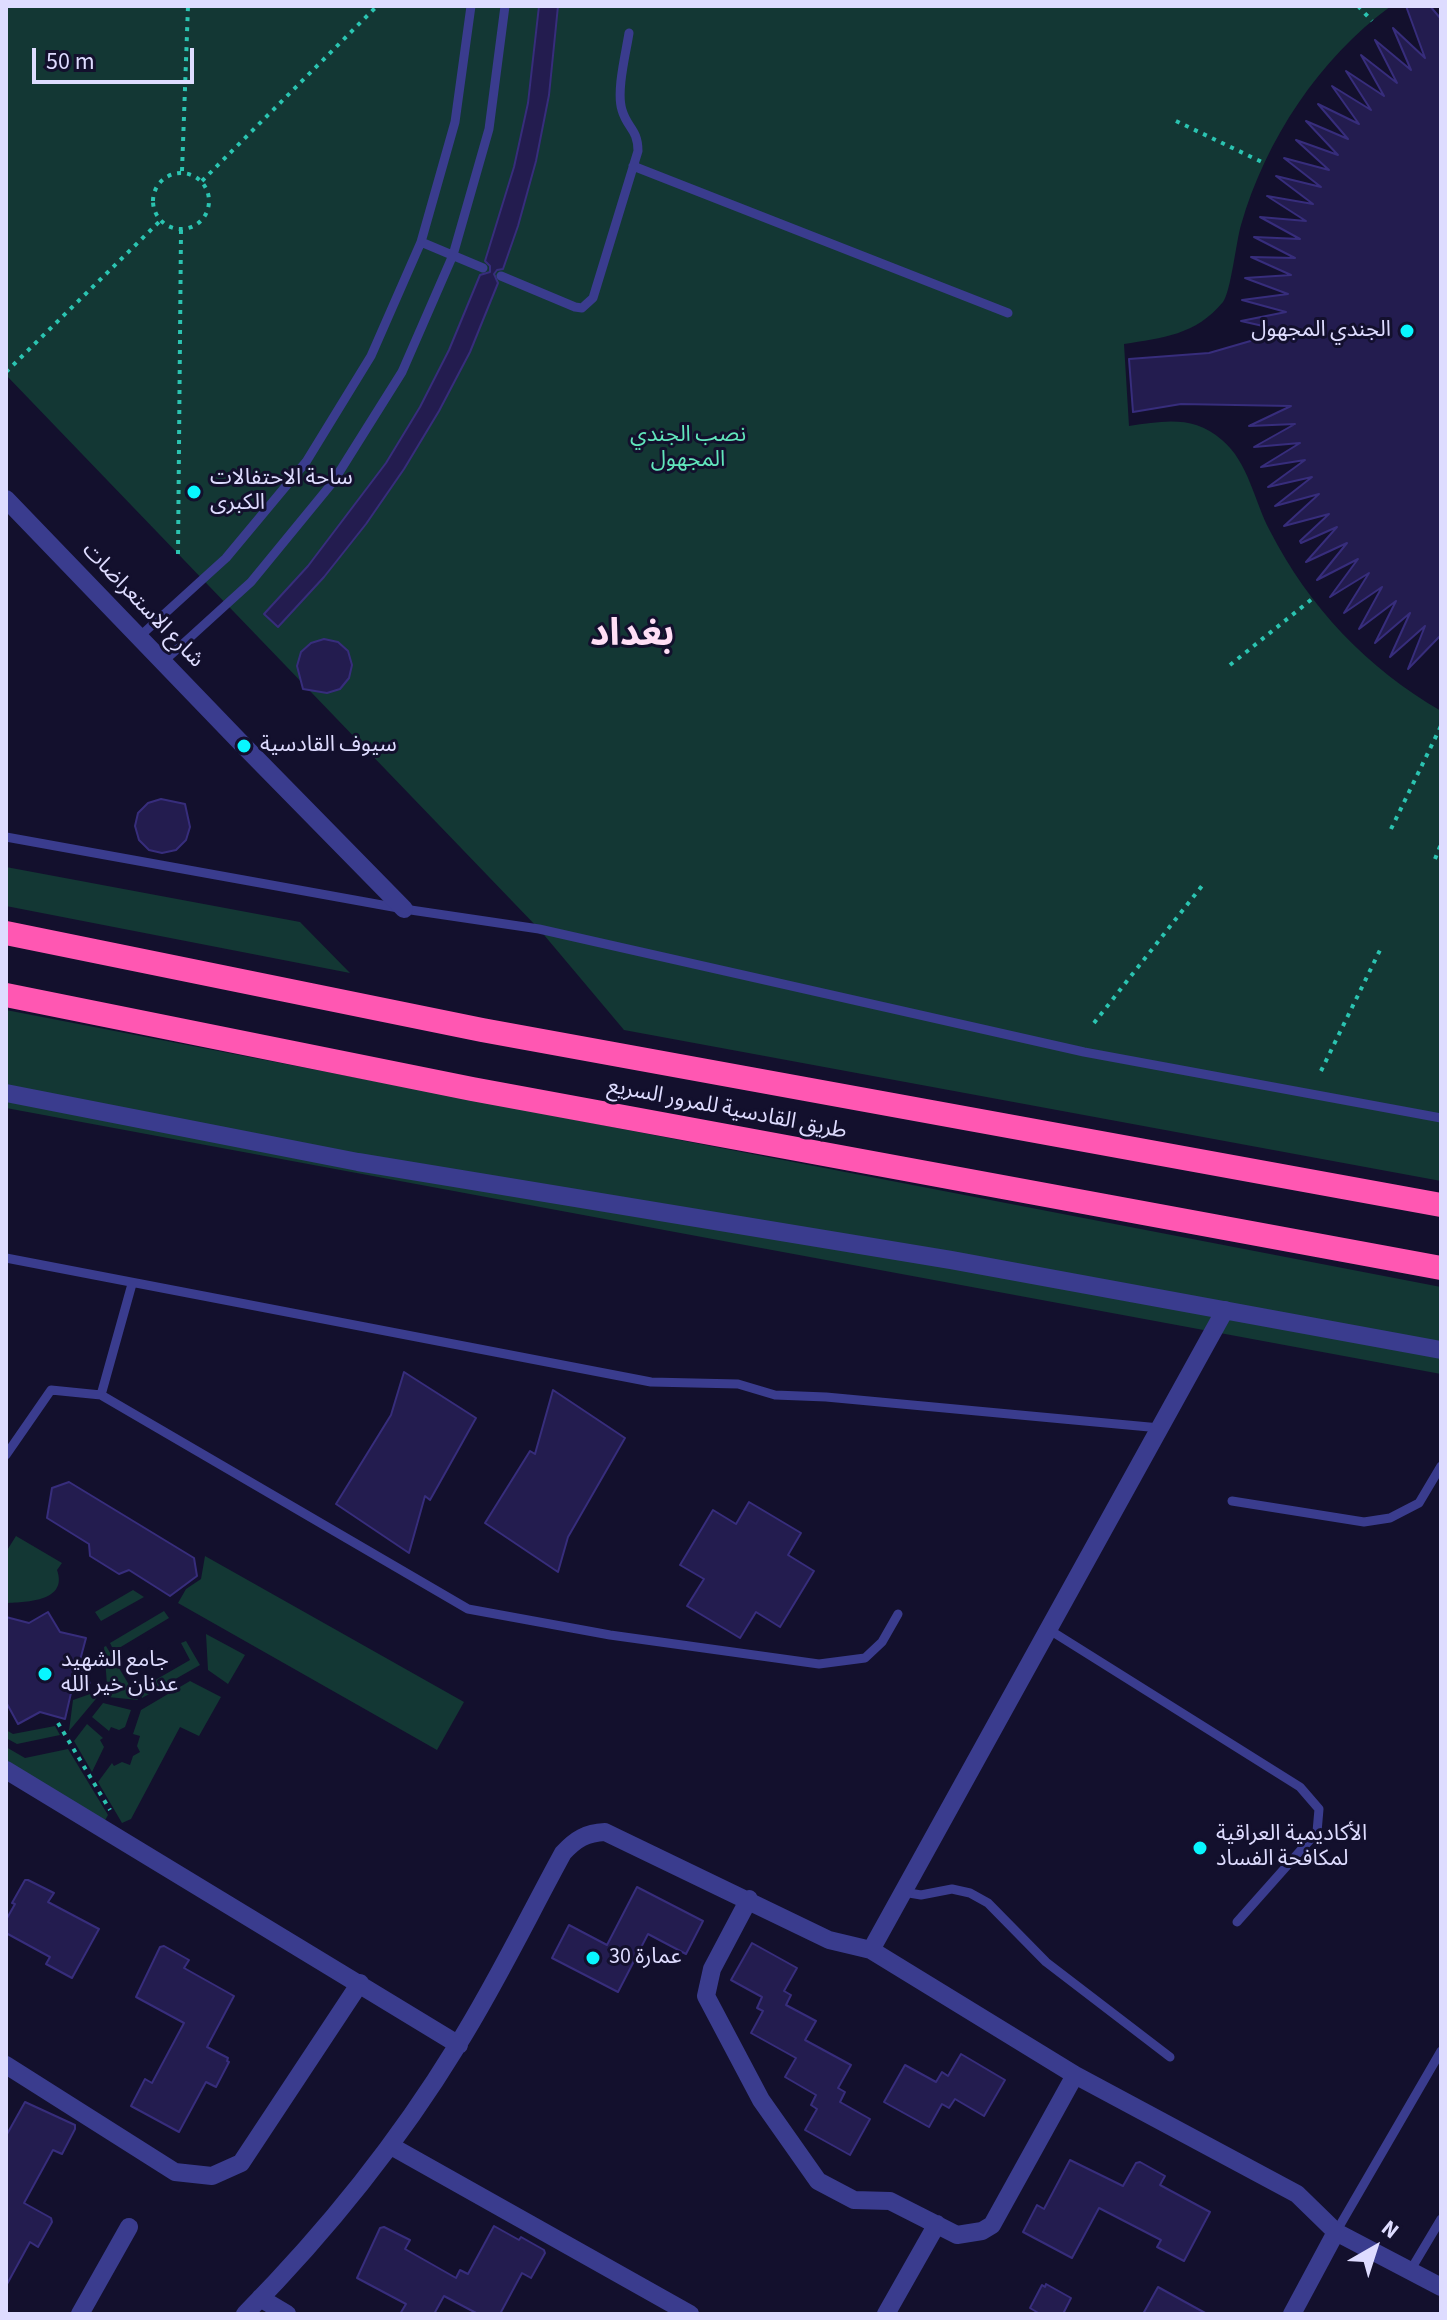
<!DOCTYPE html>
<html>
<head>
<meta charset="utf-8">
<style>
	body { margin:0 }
	#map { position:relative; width:1447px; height:2320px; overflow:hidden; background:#13102d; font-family:"Source Sans 3",sans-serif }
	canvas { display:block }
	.frame { position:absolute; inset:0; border:8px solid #dedcff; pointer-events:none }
	.north { position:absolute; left:1335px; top:2208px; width:80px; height:80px; -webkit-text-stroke:6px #13102d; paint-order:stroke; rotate:39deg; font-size:22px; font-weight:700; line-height:32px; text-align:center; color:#dedcff }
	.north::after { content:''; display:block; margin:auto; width:28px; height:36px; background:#dedcff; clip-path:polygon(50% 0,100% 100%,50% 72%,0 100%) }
	.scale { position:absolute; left:32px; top:48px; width:162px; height:36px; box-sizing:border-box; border:4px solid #dedcff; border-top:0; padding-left:10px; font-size:24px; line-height:28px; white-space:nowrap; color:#dedcff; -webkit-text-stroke:6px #13102d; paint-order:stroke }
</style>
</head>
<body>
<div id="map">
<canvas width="1447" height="2320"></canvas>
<div class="frame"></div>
<div class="north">N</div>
<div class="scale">50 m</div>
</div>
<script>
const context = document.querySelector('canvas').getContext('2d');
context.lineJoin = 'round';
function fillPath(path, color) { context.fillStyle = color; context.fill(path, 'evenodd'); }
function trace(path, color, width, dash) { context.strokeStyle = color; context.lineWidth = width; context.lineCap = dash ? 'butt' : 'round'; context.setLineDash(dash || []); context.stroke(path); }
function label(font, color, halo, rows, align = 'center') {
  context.font = font + ' "Source Sans 3","Noto Sans Arabic",sans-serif'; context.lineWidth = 6; context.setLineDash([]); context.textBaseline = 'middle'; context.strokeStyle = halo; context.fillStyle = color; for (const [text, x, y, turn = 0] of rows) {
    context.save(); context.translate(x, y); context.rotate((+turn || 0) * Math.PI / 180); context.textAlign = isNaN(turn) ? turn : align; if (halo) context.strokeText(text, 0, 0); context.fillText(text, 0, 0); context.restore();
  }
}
const green = new Path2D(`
	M6 6H1391C1319 59 1266 139 1241 225 1236 242 1231 291 1223 302 1196 335 1162 338 1124 344L1129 426C1164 421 1193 415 1222 440 1249 463 1254 501 1270 531 1309 607 1367 668 1441 711V1181L624 1030 539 929 6 375Z
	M6 867 300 922 350 973 6 906Z
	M6 1010 1441 1287V1374L6 1108Z
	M16 1536 62 1563 57 1570C68 1601 28 1602 6 1603V1552Z
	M205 1556 464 1702 437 1750 178 1603 186 1589 201 1579Z
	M133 1590 144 1597 101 1621 95 1612Z
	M164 1611 169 1618 114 1651 110 1643Z
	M206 1634 245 1655 228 1684 208 1670Z
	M186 1641 200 1665 142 1698 138 1690 190 1660 181 1643Z
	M106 1646 138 1700 108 1697 104 1647Z
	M190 1681 221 1697 199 1736 180 1727 131 1819 122 1823 98 1782 112 1763 114 1766 122 1762 130 1765 133 1756 140 1752 137 1746 140 1736 133 1734 141 1710Z
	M96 1692 100 1694 69 1731 73 1700Z
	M103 1703 131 1710 125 1727 119 1730 111 1727 109 1731 92 1717Z
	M87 1724 103 1738 100 1740 104 1747 92 1772 74 1741Z
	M55 1726 60 1735 17 1744 6 1738V1730L13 1734Z
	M6 1747 25 1758 68 1749 108 1815 103 1824 6 1765Z`);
const building = new Path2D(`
	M539 6H558L549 95 536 161 518 226 503 269 497 270 494 274 498 283 470 352 439 411 404 469 366 524 324 577 278 627 264 614 308 566 386 463 420 407 449 350 480 275 490 272V266L485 261 514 167 528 103Z
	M1406 6H1430L1441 19V635L1408 669 1425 626 1390 657 1410 613 1375 643 1396 601 1359 629 1382 587 1344 613 1369 573 1330 597 1358 559 1317 580 1347 543 1306 562 1337 527 1301 543 1300 541 1329 514 1284 526 1319 494 1275 506 1312 477 1268 487 1305 460 1261 467 1300 443 1254 447 1295 424 1249 426 1291 406 1181 404 1133 412 1129 359 1209 353 1285 331 1241 321 1286 312 1242 300 1288 294 1245 278 1291 275 1251 257 1295 258 1254 237 1300 239 1260 217 1306 221 1267 196 1313 204 1276 176 1321 187 1284 158 1329 170 1296 140 1338 155 1306 121 1348 139 1318 104 1359 124 1332 86 1371 110 1346 71 1384 96 1361 55 1397 83 1375 40 1411 70 1393 28 1425 58Z
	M324 639 338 642 348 651 352 665 349 678 340 689 327 693 303 689 297 666 301 652 311 643Z
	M161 799 185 804 190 827 186 840 176 850 162 853 149 850 139 840 135 826 138 813 148 803Z
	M404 1372 476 1418 430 1500 425 1496 409 1553 336 1504 391 1415Z
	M553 1390 625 1438 568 1537 558 1572 485 1523 530 1451 535 1454Z
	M69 1482 194 1558 197 1576 170 1596 129 1570 119 1574 90 1556 89 1544 47 1518 52 1488Z
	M749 1502 801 1533 788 1555 814 1571 780 1627 756 1612 740 1638 687 1606 704 1579 680 1565 713 1510 736 1524Z
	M48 1612 60 1632 86 1638 79 1664 90 1683 71 1693 65 1719 40 1712 18 1724 6 1702V1617L29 1623Z
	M25 1880H28L54 1893 48 1902 99 1929 72 1978 46 1964 50 1957 6 1933V1920L15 1904 12 1903Z
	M637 1887 703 1921 686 1954 648 1934 618 1992 552 1958 569 1925 607 1945Z
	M752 1943 797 1968 784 1991 791 1995 786 2005 816 2021 805 2040 851 2065 838 2088 845 2092 840 2102 870 2119 850 2155 805 2130 817 2109 811 2105 816 2095 785 2077 796 2058 751 2033 763 2011 757 2008 762 1997 731 1980Z
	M164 1946 189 1960 184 1968 234 1996 207 2047 228 2058 227 2061 229 2062 216 2087 206 2082 179 2132 131 2106 145 2079 152 2083 184 2023 136 1997 160 1947Z
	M961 2054 1005 2080 984 2116 955 2099 949 2108 942 2104 929 2127 884 2102 905 2065 936 2082 942 2072 948 2076Z
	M25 2102 75 2125V2129L62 2154 53 2150 24 2203 51 2218 52 2222 38 2247 30 2242 6 2286V2136Z
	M1070 2160 1123 2186 1136 2163 1140 2162 1165 2176 1160 2185 1210 2212 1184 2261 1157 2247 1161 2240 1099 2208 1072 2258 1023 2232 1037 2205 1044 2209Z
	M494 2226 519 2240 521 2237 544 2250 545 2253 531 2278 522 2273 500 2314H478L444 2296 434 2314H400L406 2304 357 2278 380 2228 384 2227 410 2240 405 2249 456 2278 460 2270 468 2274Z
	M1046 2284 1071 2298 1063 2314H1040L1030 2308 1042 2285 1045 2287Z
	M1158 2287 1207 2314H1143Z`);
const path = new Path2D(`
	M1358 6 1372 21
	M1176 121 1264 163
	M182 171 188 6
	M153 201a28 28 0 1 1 56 0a28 28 0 1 1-56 0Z
	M202 181 377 6
	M6 372 160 221
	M178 554 181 230
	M1230 665 1312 599
	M1391 829 1441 726
	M1435 859 1441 844
	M1094 1023 1205 882
	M1321 1071 1382 946
	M58 1723 110 1810`);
const service = new Path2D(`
	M633 166 1008 313
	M421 242 483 268
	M501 276 575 307 582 308 593 298 638 151C638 129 627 128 622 110 616 91 626 53 629 33
	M139 637 226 558 306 462 371 356 421 242 455 122 471 6
	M163 662 251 582 333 482 402 372 453 255 489 129 505 6
	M6 837 404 909 539 929 1084 1052 1441 1118
	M6 1258 651 1382 738 1384 775 1395 826 1397 1160 1428
	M101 1395 132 1284
	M6 1455 51 1390 101 1395 468 1609 610 1635 819 1664 865 1658 882 1642 898 1614
	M1232 1501 1364 1522 1390 1518 1419 1503 1441 1466
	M1048 1629 1300 1787 1319 1809 1317 1832 1237 1922
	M903 1892 921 1895 952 1889 970 1893 988 1903 1046 1962 1170 2057
	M1336 2232 1441 2051
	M1410 2271 1441 2219`);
const minor = new Path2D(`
	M6 499 243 745
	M245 747 404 909
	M6 1093 358 1162 951 1260 1441 1350
	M6 1770 459 2045
	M749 1899 712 1969 706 1996 761 2100 818 2181 854 2200 890 2201 957 2235 982 2231 992 2225 1075 2075
	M871 1950 1225 1310
	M6 2065 175 2172 212 2176 241 2163 360 1983
	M391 2146 690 2314
	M260 2298 287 2314
	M80 2314 129 2227
	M245 2314C326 2232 397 2144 457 2046 496 1984 528 1917 563 1853 576 1839 586 1833 605 1832L829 1940 871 1950 1075 2075 1297 2194 1336 2232 1441 2287
	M886 2314 937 2224
	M1292 2314 1336 2232`);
const motorway = new Path2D(`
	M6 933 482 1030 1441 1205
	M6 995 472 1089 1441 1268`);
const markers = [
	[1407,331,8,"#08f6ff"],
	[194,492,8,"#08f6ff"],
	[244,746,8,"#08f6ff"],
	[45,1674,8,"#08f6ff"],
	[1200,1848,8,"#08f6ff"],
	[593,1958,8,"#08f6ff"]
];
const poiNames = [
	["الجندي المجهول",1391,331,"right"],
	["ساحة الاحتفالات",210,479],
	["الكبرى",210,504],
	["سيوف القادسية",260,746],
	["جامع الشهيد",61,1661],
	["عدنان خير الله",61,1686],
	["الأكاديمية العراقية",1216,1835],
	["لمكافحة الفساد",1216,1860],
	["عمارة 30",609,1958]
];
const parkNames = [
	["نصب الجندي",688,436],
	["المجهول",688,461]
];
const streetNames = [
	["شارع الاستعراضات",142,606,46],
	["طريق القادسية للمرور السريع",727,1110,11]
];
const townNames = [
	["بغداد",632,637]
];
fillPath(green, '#133734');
fillPath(building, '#231c4f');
trace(building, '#372d7c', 2);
trace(path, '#2bc4b1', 4, [4, 6]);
trace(service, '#3a3c8e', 9);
trace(minor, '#3a3c8e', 18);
trace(motorway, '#ff57b2', 24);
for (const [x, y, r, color] of markers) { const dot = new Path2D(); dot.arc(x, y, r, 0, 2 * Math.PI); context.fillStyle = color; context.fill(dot); trace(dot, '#13102d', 3); }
label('22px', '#dedcff', '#13102d', poiNames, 'left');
label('22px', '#61e6bc', '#13102d', parkNames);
label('22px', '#dedcff', '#13102d', streetNames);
label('bold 38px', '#ffdef5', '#13102d', townNames);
</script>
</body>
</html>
